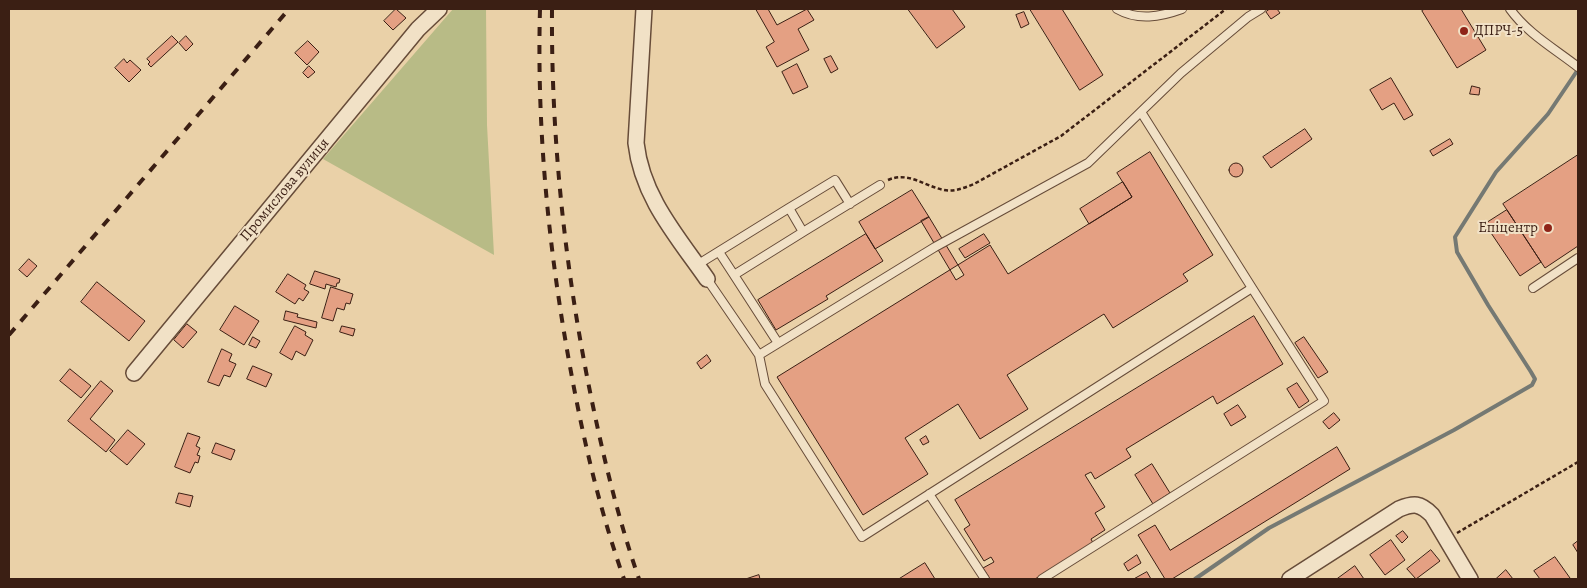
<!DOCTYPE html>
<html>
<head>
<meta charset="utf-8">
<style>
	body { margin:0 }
	#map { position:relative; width:1587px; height:588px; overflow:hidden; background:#ead1a8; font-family:Alegreya,serif }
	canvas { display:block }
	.frame { position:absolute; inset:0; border:10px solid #3b1f14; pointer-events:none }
</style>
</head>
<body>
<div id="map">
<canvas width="1587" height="588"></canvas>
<div class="frame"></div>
</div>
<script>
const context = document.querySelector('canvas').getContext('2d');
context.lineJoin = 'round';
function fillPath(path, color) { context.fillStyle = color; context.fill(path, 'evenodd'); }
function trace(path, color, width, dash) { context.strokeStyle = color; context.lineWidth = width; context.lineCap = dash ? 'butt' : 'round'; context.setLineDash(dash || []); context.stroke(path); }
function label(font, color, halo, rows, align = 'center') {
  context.font = font + ' Alegreya,serif'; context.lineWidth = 4; context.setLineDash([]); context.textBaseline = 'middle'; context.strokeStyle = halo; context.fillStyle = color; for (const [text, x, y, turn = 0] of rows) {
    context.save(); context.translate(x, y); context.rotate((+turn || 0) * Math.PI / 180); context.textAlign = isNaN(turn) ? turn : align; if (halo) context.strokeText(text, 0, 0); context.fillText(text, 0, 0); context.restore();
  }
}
const green = new Path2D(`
	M453 9H486L487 125 494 255 323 159Z`);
const stream = new Path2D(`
	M1195 579 1269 528 1454 430 1532 385 1535 379 1531 372 1488 305 1457 252 1455 237 1496 172 1548 114 1577 71`);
const building = new Path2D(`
	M396 9 406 18 393 30 384 21Z
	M756 9H768L777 25 807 9 814 20 798 29 809 50 777 67 766 47 774 42Z
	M908 9H952L965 27 937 48Z
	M1030 9H1062L1103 75 1080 90Z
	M1270 9H1277L1280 13 1271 19 1266 12Z
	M1425 9H1461L1486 50 1457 68 1422 11Z
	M1024 12 1029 24 1021 28 1016 15Z
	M172 36 178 42 151 67 148 64 150 62 147 59Z
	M186 36 193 44 186 51 179 43Z
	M308 41 319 52 307 65 295 53Z
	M831 56 838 69 831 73 824 59Z
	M124 59 127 63 130 60 141 70 129 82 115 68Z
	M797 64 808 87 793 94 782 72Z
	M309 66 315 72 308 78 303 73Z
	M1391 78 1413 115 1404 120 1394 103 1382 110 1370 90Z
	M1472 86 1480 88 1479 95 1470 94Z
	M1305 129 1312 139 1271 168 1263 157Z
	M1450 139 1453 144 1433 156 1430 151Z
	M1150 152 1213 255 1183 274 1188 281 1113 328 1104 314 1007 375 1028 409 980 439 958 404 905 438 928 474 863 515 777 377 990 245 1008 274 1132 197 1117 173Z
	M1578 155V246L1545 268 1503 204Z
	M1229 170a7 7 0 1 1 14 0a7 7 0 1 1-14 0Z
	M1123 182 1132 197 1089 224 1080 209Z
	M912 190 929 217 875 249 859 222Z
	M1507 210 1541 262 1520 276 1485 224Z
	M929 217 964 275 956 280 921 221Z
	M866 234 883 261 826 296 828 299 776 330 758 300Z
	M984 234 990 243 965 258 959 249Z
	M29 259 37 266 27 277 19 270Z
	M315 271 340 279 339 283H337L336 287 326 284 325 289 310 284Z
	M288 274 306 285 304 289 309 292 303 301 299 298 295 304 276 292Z
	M97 282 145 321 129 341 81 302Z
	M331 287 353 294 350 304 346 303 344 310 337 308 333 321 322 318Z
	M235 306 259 321 244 345 220 330Z
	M286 311 298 314 297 317 317 322 316 328 284 320Z
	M1254 316 1283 364 1217 404 1213 396 1126 449 1131 457 1095 479 1091 472 1085 475 1105 507 1095 513 1105 530 1091 539 1093 543 1035 579H990L983 568 994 562 991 557 984 561 964 529 970 525 955 500Z
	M187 324 197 332 183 348 174 340Z
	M295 326 306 332 305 335 313 340 305 356 296 351 292 360 280 353Z
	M342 326 355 329 353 336 340 332Z
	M253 337 260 341 256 348 249 345Z
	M1304 337 1328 372 1318 378 1295 343Z
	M222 349 232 354 229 361 236 364 230 377 224 375 219 386 208 382Z
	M707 355 711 361 701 369 697 363Z
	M253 366 272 374 266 387 247 379Z
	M70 369 91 386 81 398 60 381Z
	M101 381 113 391 90 419 115 440 106 452 68 421Z
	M1297 383 1309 401 1299 408 1287 389Z
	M1238 405 1246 417 1231 426 1224 414Z
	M1334 413 1340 420 1329 429 1323 422Z
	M128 430 145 444 127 465 110 451Z
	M188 433 200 437 196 446 200 448 197 455 200 456 198 463 195 462 190 473 175 467Z
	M926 436 929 442 923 445 920 440Z
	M216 443 235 450 231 460 212 453Z
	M1337 447 1350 469 1172 579H1165L1138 535 1155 525 1170 550Z
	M1152 464 1170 493 1153 504 1135 475Z
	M179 493 193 496 190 507 176 503Z
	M1403 531 1408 537 1402 543 1396 536Z
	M1391 540 1405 560 1385 575 1370 555Z
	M1578 541V553L1573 545Z
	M1431 550 1440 561 1416 579 1407 569Z
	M1137 555 1141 563 1128 571 1124 564Z
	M1555 557 1570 578 1567 579H1540L1534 571Z
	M925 563 935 579H899Z
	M1355 566 1364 579H1337Z
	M1506 570 1513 579H1496Z
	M1147 572 1151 579H1134Z
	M759 575 760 579H746Z`);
const path = new Path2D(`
	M888 180C908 171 924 186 944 190 954 192 964 188 974 184L1061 136 1226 9
	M1457 533 1578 462`);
const lane = new Path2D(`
	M1117 9C1138 21 1160 17 1182 9
	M1510 9C1527 33 1555 49 1578 67
	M850 204 835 180 789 208 803 232 880 185
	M719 252 734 275 803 232
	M697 265 789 208
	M734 275 778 343
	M707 279 759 355 935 247 1088 163 1181 73 1248 17 1261 9
	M1533 288 1578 258
	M759 355 765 384 862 537 1252 288 1141 112
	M929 494 985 579
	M1042 579 1324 401 1252 288`);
const street = new Path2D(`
	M644 9 636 143C642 197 677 236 707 279
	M134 373 418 29 439 9
	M1290 579 1399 509C1414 503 1420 503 1432 515L1470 579`);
const rail = new Path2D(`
	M540 9C537 115 546 221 563 326 577 411 595 497 624 579
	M552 9C551 143 566 279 594 411 606 468 620 524 639 579
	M9 335 289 9`);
const markers = [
	[1464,31,5,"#8f2418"],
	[1548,228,5,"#8f2418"]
];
const poiNames = [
	["ДПРЧ-5",1474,31],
	["Епіцентр",1538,228,"right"]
];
const streetNames = [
	["Промислова вулиця",285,190,-50]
];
fillPath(green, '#b8bb86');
trace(stream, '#757973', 4);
fillPath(building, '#e4a083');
trace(building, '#3b1f14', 1);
trace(lane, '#674c39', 10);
trace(street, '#674c39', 18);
trace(path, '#3b1f14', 2.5, [4, 2.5]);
trace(lane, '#f1e1c6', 8);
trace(street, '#f1e1c6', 15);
trace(rail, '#3b1f14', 4, [9, 9]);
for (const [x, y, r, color] of markers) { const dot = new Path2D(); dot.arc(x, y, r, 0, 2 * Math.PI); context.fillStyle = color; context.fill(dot); trace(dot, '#f1e1c6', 2); }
label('15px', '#3b1f14', '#f1e1c6', poiNames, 'left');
label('15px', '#3b1f14', '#f1e1c6', streetNames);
</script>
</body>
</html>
